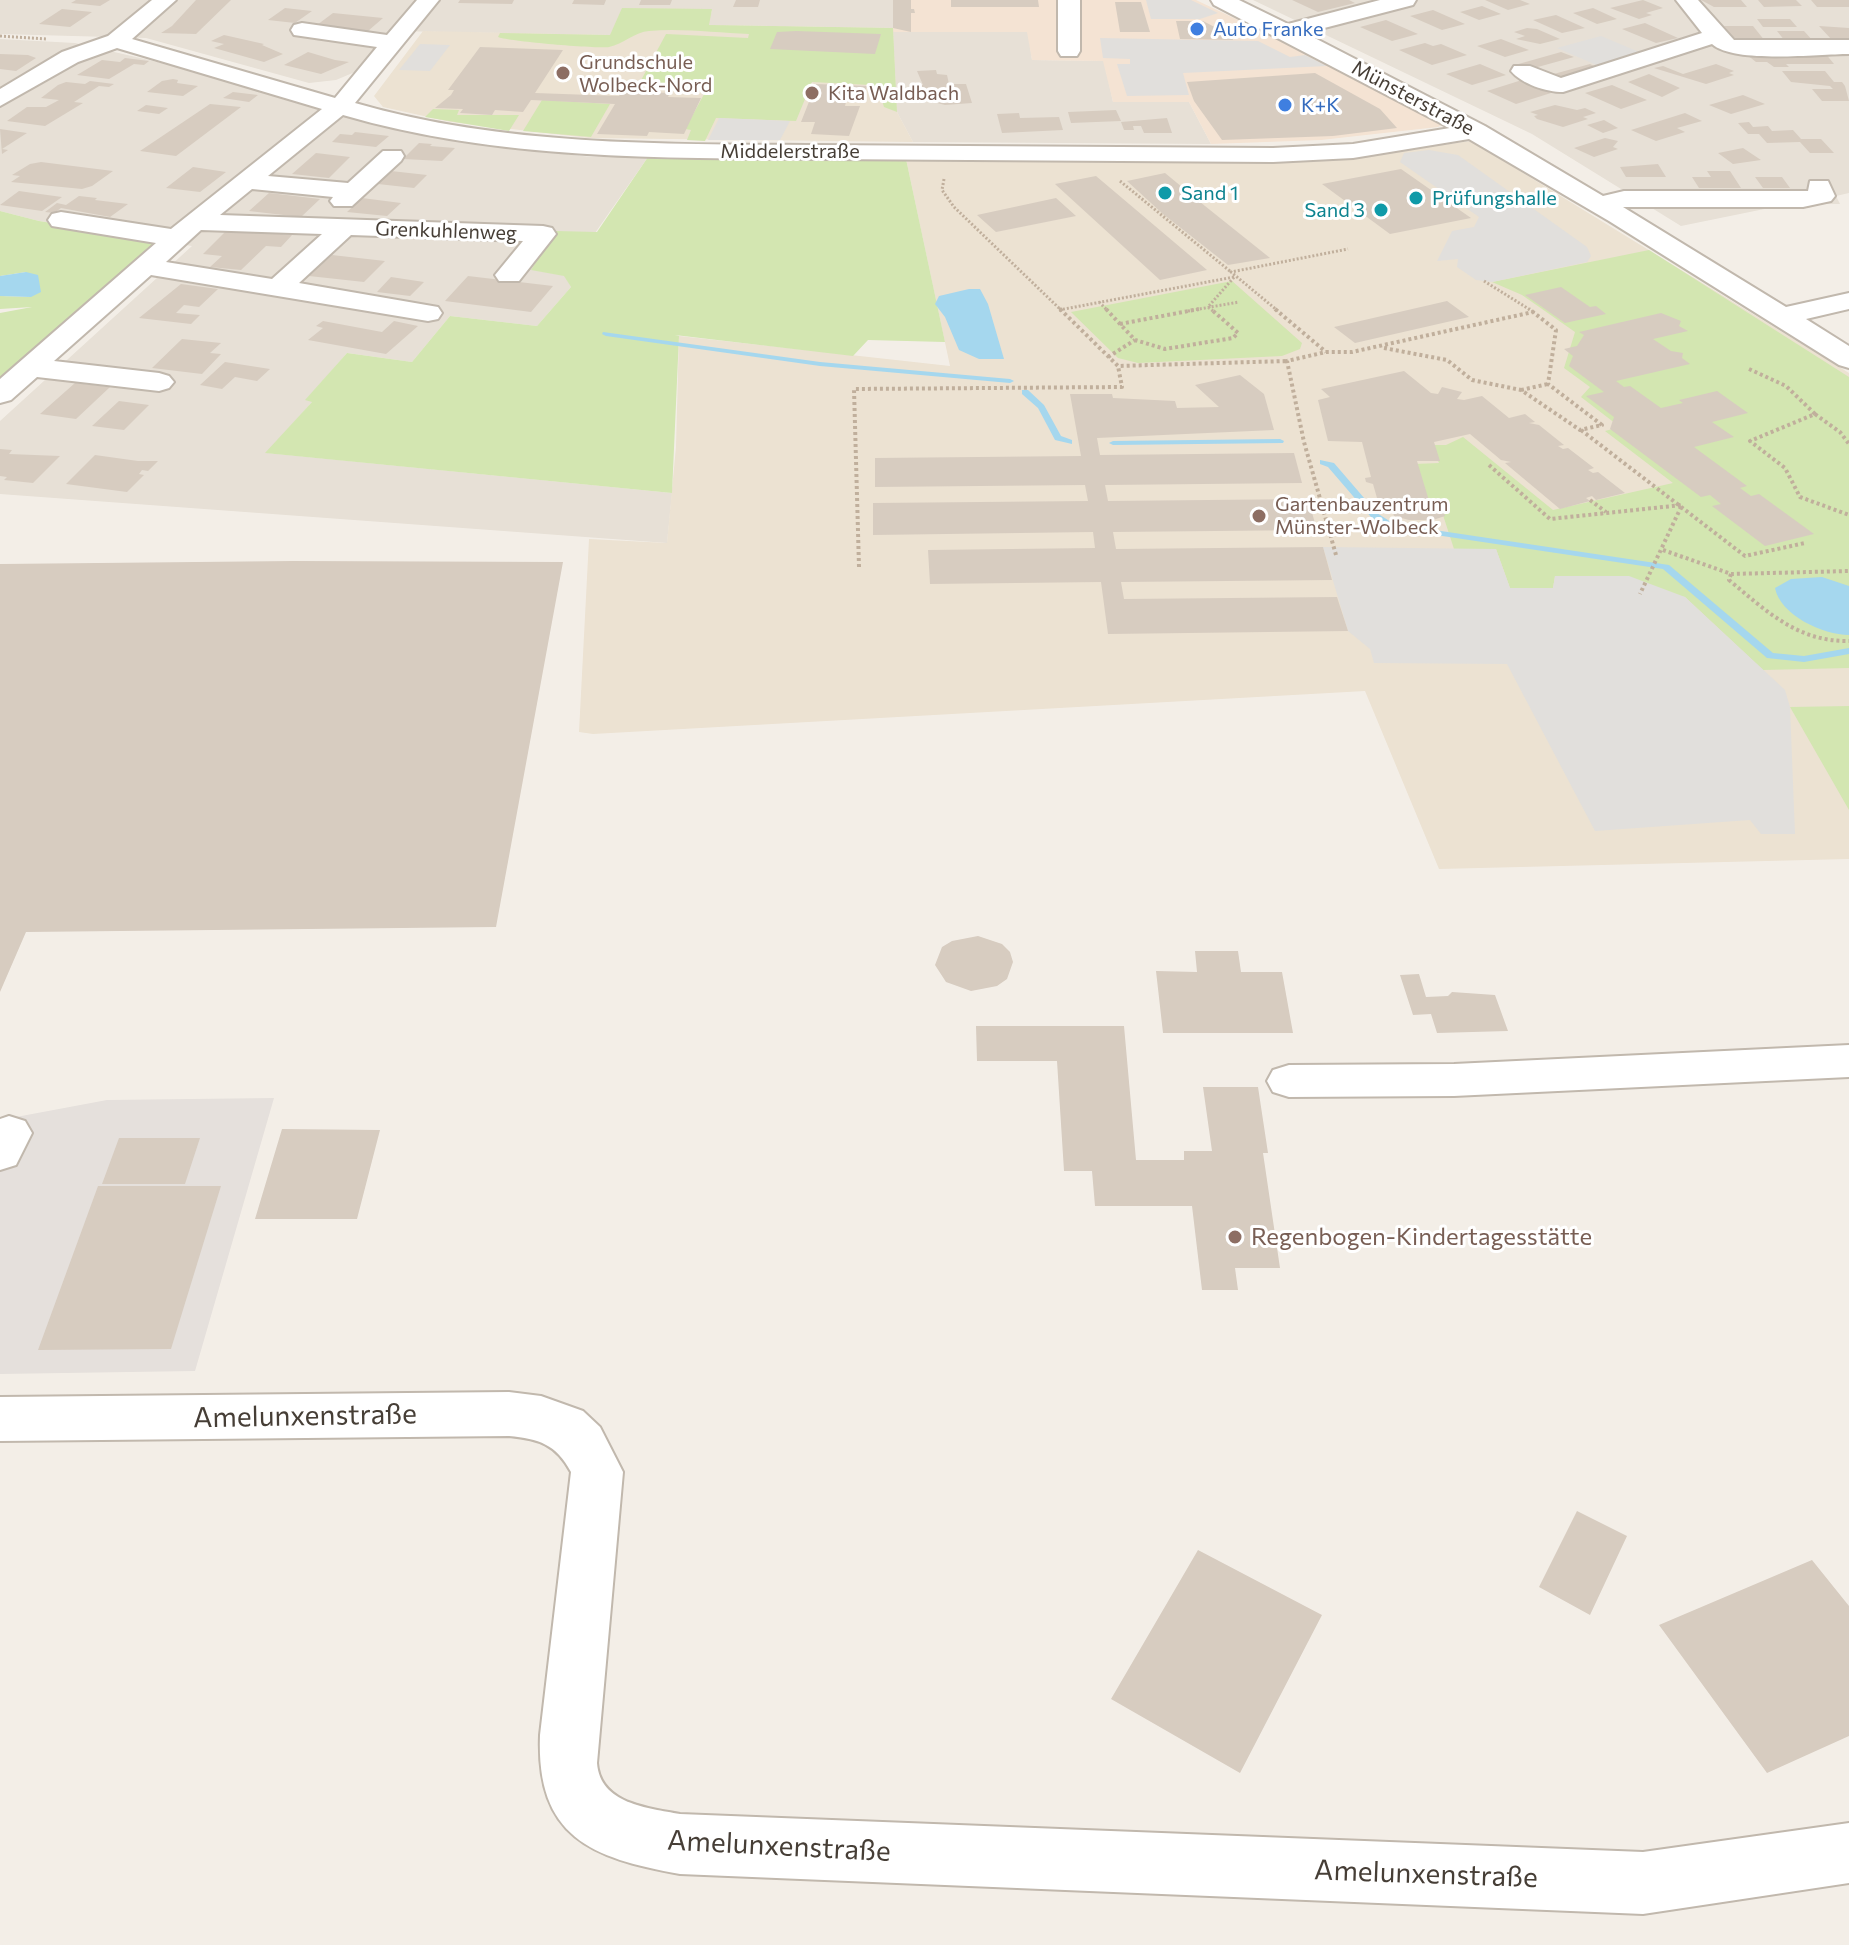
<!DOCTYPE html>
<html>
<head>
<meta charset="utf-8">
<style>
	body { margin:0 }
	canvas { display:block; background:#f3eee7 }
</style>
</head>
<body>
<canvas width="1849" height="1945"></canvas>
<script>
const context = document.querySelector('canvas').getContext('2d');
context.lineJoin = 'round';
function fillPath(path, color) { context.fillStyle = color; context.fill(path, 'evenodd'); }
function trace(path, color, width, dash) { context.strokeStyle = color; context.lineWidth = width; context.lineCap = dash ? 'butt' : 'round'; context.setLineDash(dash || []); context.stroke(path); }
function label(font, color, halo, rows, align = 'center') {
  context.font = font + ' Commissioner,sans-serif'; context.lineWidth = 6; context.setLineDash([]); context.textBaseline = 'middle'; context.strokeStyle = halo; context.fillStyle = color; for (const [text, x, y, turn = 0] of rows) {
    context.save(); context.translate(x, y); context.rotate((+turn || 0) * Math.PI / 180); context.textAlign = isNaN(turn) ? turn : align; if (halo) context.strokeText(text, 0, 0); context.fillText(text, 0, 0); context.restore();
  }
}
const residential = new Path2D(`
	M0 0H893V28L708 25 712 10 610 35 392 31 355 72 336 80 309 83 146 38 0 34Z
	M1253 0H1849V193L1836 196 1840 204H1789L1681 226 1532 134Z
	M893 32H1028L1032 60 1104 61 1113 102H1189L1211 144 913 142 897 112Z
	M0 39 75 43 175 66 360 121 462 142 591 157H648L565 276 571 287 537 326 450 316 412 362 347 353 306 400 313 401 267 453 672 493 667 543 0 494V421L192 246 39 221 0 211Z`);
const commercial = new Path2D(`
	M893 0H1196L1316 57 1443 124 1438 127 1321 140 1211 144 1189 102H1113L1103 61 1032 60 1027 32H893Z`);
const industrial = new Path2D(`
	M274 1098 195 1371 0 1374V1120L107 1100Z`);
const education = new Path2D(`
	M622 8 712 9 709 25 893 28 897 112 913 142 589 138 451 122 383 107 374 96 423 31 610 35Z
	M1471 141 1849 373V859L1439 869 1365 691 593 734 579 732 589 539 667 543 676 447 679 336 950 366 906 159 1375 154Z`);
const green = new Path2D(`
	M622 8 712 9 709 25 893 28 897 112 884 107 880 94 869 89 870 85 812 82 796 121 716 118 705 141 687 140 691 130 685 129 708 87 639 84 666 34 748 38 749 34C717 33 682 28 649 31 635 32 623 44 609 47 599 49 505 41 498 37L500 33 610 35Z
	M542 100 610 104 591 137 523 131Z
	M433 109 459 110 457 115H519L509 131 425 117Z
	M648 157 906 159 945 342 868 340 853 356 675 335 679 336 672 493 265 453 312 402 305 400 347 353 412 362 450 316 537 326 571 287 564 276 531 270 556 231 597 232Z
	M0 211 39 221 161 241 0 383V313L32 307 0 309V296L31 297 26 272 0 276Z
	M1649 250 1849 377V668L1763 670 1685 597 1555 576 1553 588H1510L1496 549H1454L1441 509 1427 504 1414 464 1439 463 1431 445H1446L1463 437 1553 510 1673 483 1605 431 1620 427 1581 397 1590 387 1564 368 1575 332 1522 295 1492 282Z
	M1232 281 1302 343 1300 349 1282 356 1138 363 1118 358 1071 312Z
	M1849 706V810L1790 707Z`);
const parking = new Path2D(`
	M1142 0H1191L1218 13 1200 19H1151L1146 0Z
	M1601 36 1651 57 1608 70 1557 48Z
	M1100 38 1258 41 1290 57 1305 55 1327 66 1183 73 1189 95 1127 96 1117 64H1130V59L1103 58Z
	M420 44 450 45 430 71 399 70Z
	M719 118 790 121 780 140H708Z
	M1429 150 1458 155 1587 247 1591 256 1587 262 1492 282 1476 280 1457 267 1458 259 1437 261 1452 231 1474 227 1479 217 1400 162 1404 153Z
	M1323 547 1496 549 1510 588H1553L1555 576H1629L1685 597 1785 690 1790 707 1795 834H1761L1750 820 1595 831 1507 664 1374 663 1370 649 1348 631Z`);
const water = new Path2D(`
	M26 272 38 275 41 292 31 297 0 296V276Z
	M969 289H980L988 304 1004 359H979L959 350 945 317 935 304 939 296Z
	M1822 577 1849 586V635C1823 635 1780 615 1775 588L1791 579Z`);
const stream = new Path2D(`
	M603 332 820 362 1010 379 1014 381 1010 383 820 366 606 336 602 334Z
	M1022 390H1028L1044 405 1061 436 1072 440V444L1055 440 1038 408 1022 394Z
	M1280 439 1284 441 1283 443 1113 445 1109 443 1113 441Z
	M1320 460 1334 463 1377 513 1394 524 1669 565 1773 653 1804 656 1849 648V654L1804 662 1767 658 1663 569 1389 528 1371 517 1328 467 1320 464Z`);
const building = new Path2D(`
	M76 0H110L100 6 71 3Z
	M196 0H231L196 34 161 33 172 26Z
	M460 0H514L512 4 458 3Z
	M574 0H606L604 5 572 4Z
	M641 0H672L670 5H639Z
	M736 0H760L758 7H733Z
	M893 0H911V9H914L915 13H911V32L893 28Z
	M951 0H1038L1039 7H951Z
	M1292 0H1349L1355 3 1318 12Z
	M1485 0H1520L1530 4 1508 10Z
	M1643 0 1663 8 1646 13 1652 15 1639 19 1610 8Z
	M1701 0H1741L1747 7H1714Z
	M1758 0H1796L1802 6 1764 7Z
	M1811 0H1849V7H1817Z
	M1115 2H1141L1150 32H1120Z
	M1482 6 1501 14 1479 20 1460 12Z
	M285 8 312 11 295 23 268 20Z
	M1593 8 1617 19 1597 24 1573 13Z
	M62 9 92 12 70 27 39 24Z
	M1433 10 1465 24 1442 30 1410 16Z
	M333 13 383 18 368 31 317 25Z
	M1556 15 1585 28 1562 33 1533 20Z
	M1757 19H1790L1797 27H1763Z
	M1386 20 1418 34 1392 41 1360 27Z
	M1176 21H1203L1232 36 1233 40 1180 39Z
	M1645 23 1678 38 1656 43 1622 29Z
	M1724 26H1753L1765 41H1736Z
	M1819 26 1849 28V40H1832Z
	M1527 28 1537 29 1560 39 1540 44 1516 39 1525 36 1514 32Z
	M1777 31H1804L1813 41H1785Z
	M777 32 796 31 881 34 875 54 770 49Z
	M224 35 264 44 262 45 283 54 264 62 214 48 224 44 211 41Z
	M1501 39 1529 50 1505 57 1477 46Z
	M1425 43 1433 46 1441 44 1467 55 1432 65 1399 50Z
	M480 47 563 50 535 93 619 96 622 91 670 93 668 97 701 98 684 134 649 132 647 136 597 134 615 104 531 100 523 112 495 110 492 115 460 113 463 109 435 108 451 95 454 90H448Z
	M308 52 335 60 349 62 321 74 284 65Z
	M1561 52 1574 57 1527 70 1515 65Z
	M1825 53 1834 64H1786L1789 67H1774L1767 62H1756L1746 54Z
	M0 54 28 55 36 58 16 71 0 69Z
	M125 58 149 61 144 65 134 64 109 79 77 75 102 60 120 62Z
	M1480 64 1506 75 1472 85 1446 74Z
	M1590 64 1602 70 1555 83 1543 77Z
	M1716 64 1734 71 1729 73 1734 75 1706 84 1654 68 1663 66 1683 74Z
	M936 70 937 74 947 75 949 84H966L972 103 945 105 937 103 946 101 945 97 938 96 944 92 919 93 917 85H923L917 71Z
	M1782 71H1825L1834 82H1842L1845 86 1849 101H1822L1812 89H1833L1830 86 1791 82Z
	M1315 73 1380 109 1397 128 1333 136 1222 140 1194 101 1187 82Z
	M1649 74 1680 88 1662 97 1628 82Z
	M173 79 178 80 177 83 198 86 183 96 147 92 162 81Z
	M1522 80 1551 93 1516 104 1487 91Z
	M90 81 114 84 109 87 99 86 74 102 83 103 45 126 7 121 27 107H46L59 100 41 98 58 85 66 82 85 84Z
	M816 84 867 86 861 102H846L845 106H860L849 136 811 134 815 122H801Z
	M1612 85 1647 100 1621 109 1585 93Z
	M233 92 258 95 249 102 223 98Z
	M1743 95 1765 104 1731 114 1709 105Z
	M210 104 241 107 176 156 140 151Z
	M146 105 168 108 159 114 137 111Z
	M1555 105 1577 110 1585 108 1596 113 1583 117 1588 119 1563 127 1537 119 1534 116 1538 115 1530 112Z
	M1116 110 1121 121 1071 123 1068 112Z
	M1019 113 1020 118 1059 117 1063 130 1002 133 997 114Z
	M1685 113 1702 121 1677 128 1685 132 1656 141 1631 130Z
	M1167 118 1172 133H1144L1141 126H1133L1134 130H1124L1121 122Z
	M1604 120 1618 128 1603 133 1587 125Z
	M1749 122 1753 127 1768 126 1772 131 1793 130 1801 139H1821L1834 153H1810L1800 142 1767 143 1759 134H1748L1738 123Z
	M0 129 27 133 2 149 8 150 2 154Z
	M355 132 389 136 376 147 332 142 340 134 352 135Z
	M1605 138 1618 141 1613 147 1618 149 1594 157 1574 148Z
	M419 143 432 144 430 146 455 148 442 161 403 159Z
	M1743 148 1761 160 1733 164 1718 153Z
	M316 153 350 157 329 178 292 174Z
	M41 162 113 171 92 186 82 189 11 182 20 176 12 175 30 164Z
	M1658 164 1666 177H1626L1620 167Z
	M193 167 226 172 200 192 166 188Z
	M1401 169 1471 218 1390 234 1322 184Z
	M391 171 427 175 414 188 378 184Z
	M1707 171H1730L1741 188H1699L1692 177H1711Z
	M1165 173 1205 206 1270 258 1228 265 1163 214 1127 181Z
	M1096 176 1207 270 1160 280 1055 184Z
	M1755 177H1782L1790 188H1763Z
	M19 191 40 194 62 197 42 211 0 205Z
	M269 193 295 196 320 199 301 217 249 211Z
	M79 196 97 198 95 200 128 204 110 217 61 208 54 213 45 212 57 203 66 205Z
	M362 198 401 203 387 216 347 212Z
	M1056 198 1076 216 996 232 977 215Z
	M228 229 292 235 281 247 266 246 241 270 210 267 222 256 203 254Z
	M332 255 385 261 364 282 309 276Z
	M468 276 553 286 531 312 445 301Z
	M391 277 424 282 410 296 377 292Z
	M181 284 218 289 199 307 184 305 176 313 200 315 191 324 139 318Z
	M1561 287 1590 307 1596 306 1606 314 1565 323 1525 295Z
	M1447 301 1469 317 1355 343 1334 327Z
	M1661 313 1681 321 1679 326 1688 331 1653 339 1671 351 1683 353 1682 358 1690 364 1616 381 1624 387 1630 386 1661 408 1683 403 1679 400 1717 391 1748 413 1712 422 1734 437 1694 447 1747 486 1740 488 1751 496 1759 494 1814 534 1765 546 1712 506 1721 504 1710 495 1701 497 1610 429 1614 417 1586 396 1604 392 1569 366 1573 356 1564 349 1577 346 1584 335 1579 332Z
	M323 321 382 332 394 321 418 326 386 354 308 340 323 328 316 326Z
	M182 339 221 343 210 353 221 354 202 374 152 368Z
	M225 362 270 369 257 381 235 377 222 389 200 385Z
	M1404 371 1431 393 1438 394 1442 387 1462 392 1457 399 1464 400 1482 396 1509 418 1525 414 1535 422 1529 423 1539 425 1564 445 1558 446 1563 449 1568 448 1594 468 1588 470 1593 473 1598 472 1625 493 1596 500 1592 496 1586 498 1590 501 1560 509 1505 463 1511 462 1501 460 1470 434 1434 442 1440 461H1417L1430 504 1443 508 1445 516 1433 520H1409L1394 516 1391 505H1379L1373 484 1366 482 1365 478 1371 477 1362 442 1328 441 1318 400 1330 397 1321 389Z
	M1240 375 1264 394 1274 430 1097 438 1100 455 1294 453 1302 483 1105 485 1108 501 1308 499 1317 530 1113 532 1116 549 1323 547 1332 580 1121 582 1124 599 1337 597 1348 631 1108 634 1101 582 930 584 928 550 1095 548 1093 532 873 535V503L1088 501 1085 485 875 487V458L1081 456 1070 394H1112L1113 398 1175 401 1177 408 1219 407 1195 385Z
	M75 383 110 387 76 419 40 414Z
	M119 401 149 405 124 430 92 426Z
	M0 449 12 450 9 454 60 456 33 483 4 480 7 477 0 476Z
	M95 455 138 461H158L148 471 142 470 139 474 144 475 127 492 66 484Z
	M294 561 563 562 496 927 26 932 0 992V564Z
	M978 936 1002 944 1010 952 1013 962 1007 979 997 986 971 991 946 982 935 965 942 947 952 941Z
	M1195 951H1238L1241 972H1282L1293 1033H1163L1156 971 1197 972Z
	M1419 974 1426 997 1448 996 1452 992 1495 995 1508 1031 1437 1033 1431 1014 1413 1015 1400 975Z
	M976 1026H1124L1136 1160H1184V1151H1212L1203 1087H1258L1268 1153H1263L1280 1268H1235L1238 1290H1202L1192 1206H1095L1092 1171H1064L1057 1061H977Z
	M282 1129 380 1130 357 1219H255Z
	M119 1138H200L185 1184H102Z
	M98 1186H221L171 1349 38 1350Z
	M1577 1511 1627 1536 1590 1615 1539 1587Z
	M1198 1550 1322 1615 1240 1773 1111 1699Z
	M1812 1560 1849 1606V1736L1767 1773 1659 1625Z`);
const pathFar1 = new Path2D(`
	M0 36 47 39
	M944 179 942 190 954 207 1062 311
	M1120 181 1231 272
	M1484 281 1532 311
	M1099 302 1108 311
	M1059 310 1234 277
	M1188 311 1239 302
	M1213 311 1208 307 1235 276
	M1278 311 1231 272 1348 249`);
const path = new Path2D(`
	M1060 309 1118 366 1287 361
	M1106 309 1135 340 1165 349 1233 338 1238 333 1211 309
	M1275 309 1326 352
	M1059 310 1063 309
	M1120 324 1199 309
	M1384 348 1447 360 1472 380 1521 390 1580 430 1602 425 1548 384 1556 330 1533 312
	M1108 357 1135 340
	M1749 369 1786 386 1815 414 1750 441 1785 468 1800 497 1849 515
	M1521 390 1548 384
	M1815 414 1840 432 1849 444
	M1581 430 1745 556 1805 543
	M1489 465 1550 519 1682 505 1640 594
	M1590 500 1606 512
	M1663 550 1731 574 1849 571
	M1336 555 1304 442 1287 361 1326 352H1352L1533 312 1529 309
	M859 567 854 389 1122 387 1118 366
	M1731 574 1729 580C1766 611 1798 642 1849 641`);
const minor = new Path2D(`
	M152 0H176L132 39 335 98 377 47 294 35 291 30 294 25 302 23 387 35 417 0H439L355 103C502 146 660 144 812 145 966 146 1119 147 1273 148L1353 144 1450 128 1214 5 1211 0H1239L1288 24 1380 0H1416L1413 5 1305 33 1485 126 1603 196 1624 191H1808L1810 181H1828L1835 196 1831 201 1803 207H1623L1786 307 1849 293V309L1806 319 1849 346V368L1839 365 1609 221 1469 139 1353 158 1273 162C1121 161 970 160 818 159 660 158 497 160 343 115L268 176 348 183 383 151H401L404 156 401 161 352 206H334L330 201 333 197 252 189 220 215 543 226 552 228 556 234 519 281H499L495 275 523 241 351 235 299 283 438 307 442 313 438 319 428 321 151 275 54 361 159 373 169 376 174 382 169 388 159 391 37 377 11 400 0 403V379L156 243 52 226 48 220 52 214 61 212 171 229 322 109 117 48 78 62 0 106V89L62 52 108 36ZM201 230 322 234 272 279 166 262Z
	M1058 0H1080V51L1077 56H1061L1058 51Z
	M1676 0H1698L1734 40H1849V54C1818 54 1734 64 1712 44L1563 92C1546 92 1522 84 1511 71L1514 66H1530L1561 78 1702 33Z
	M1849 1045V1077L1454 1096 1289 1097 1273 1092 1267 1081 1273 1070 1289 1065 1454 1064Z
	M9 1116 25 1121 32 1133 16 1165 0 1170V1119Z
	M509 1392 541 1396 583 1411 600 1427 623 1472 597 1763C600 1804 648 1808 680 1814L1643 1852 1849 1823V1883L1643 1914 680 1874C591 1858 536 1837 540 1735L571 1472C556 1444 539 1439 509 1436L0 1441V1397Z`);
const markers = [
	[1197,29,8,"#3f7fe0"],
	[563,73,8,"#8d6e63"],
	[812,93,8,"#8d6e63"],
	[1285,105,8,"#3f7fe0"],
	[1165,193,8,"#0f9aa8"],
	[1416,198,8,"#0f9aa8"],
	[1381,210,8,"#0f9aa8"],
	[1259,516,8,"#8d6e63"],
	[1235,1237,8,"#8d6e63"]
];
const farShopnames = [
	["Auto Franke",1213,29],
	["K+K",1301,105]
];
const farEducationnames = [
	["Grundschule",579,62],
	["Wolbeck-Nord",579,85],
	["Kita Waldbach",828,93],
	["Gartenbauzentrum",1275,504],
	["Münster-Wolbeck",1275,527]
];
const farStreetnames = [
	["Münsterstraße",1413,98,28],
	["Middelerstraße",790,151],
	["Grenkuhlenweg",446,231,2]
];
const farCulturenames = [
	["Sand 1",1181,193],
	["Prüfungshalle",1432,198],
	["Sand 3",1365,210,"right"]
];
const educationNames = [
	["Regenbogen-Kindertagesstätte",1251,1237]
];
const nearStreetnames = [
	["Amelunxenstraße",305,1416,-1],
	["Amelunxenstraße",779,1846,3],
	["Amelunxenstraße",1426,1874,2]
];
fillPath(residential, '#e7e0d6');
fillPath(commercial, '#f4e3d3');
fillPath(industrial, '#e5e0dc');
fillPath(education, '#ece2d2');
fillPath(green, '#d3e6b1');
fillPath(parking, '#e1dfdc');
fillPath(water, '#a5d7ee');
fillPath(stream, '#a5d7ee');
fillPath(building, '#d7ccc0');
trace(minor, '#c1b8ad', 4);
trace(pathFar1, '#c0af9c', 3, [2, 2]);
trace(path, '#c0af9c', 4, [3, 3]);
fillPath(minor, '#fff');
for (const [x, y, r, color] of markers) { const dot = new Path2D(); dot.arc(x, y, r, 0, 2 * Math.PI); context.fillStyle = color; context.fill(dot); trace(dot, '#fff', 3); }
label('20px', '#366cbe', '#fff', farShopnames, 'left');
label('20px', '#785e54', '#fff', farEducationnames, 'left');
label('20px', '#463e36', '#fff', farStreetnames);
label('20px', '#0d838f', '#fff', farCulturenames, 'left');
label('24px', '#785e54', '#fff', educationNames, 'left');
label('28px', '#463e36', '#fff', nearStreetnames);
</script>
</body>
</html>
